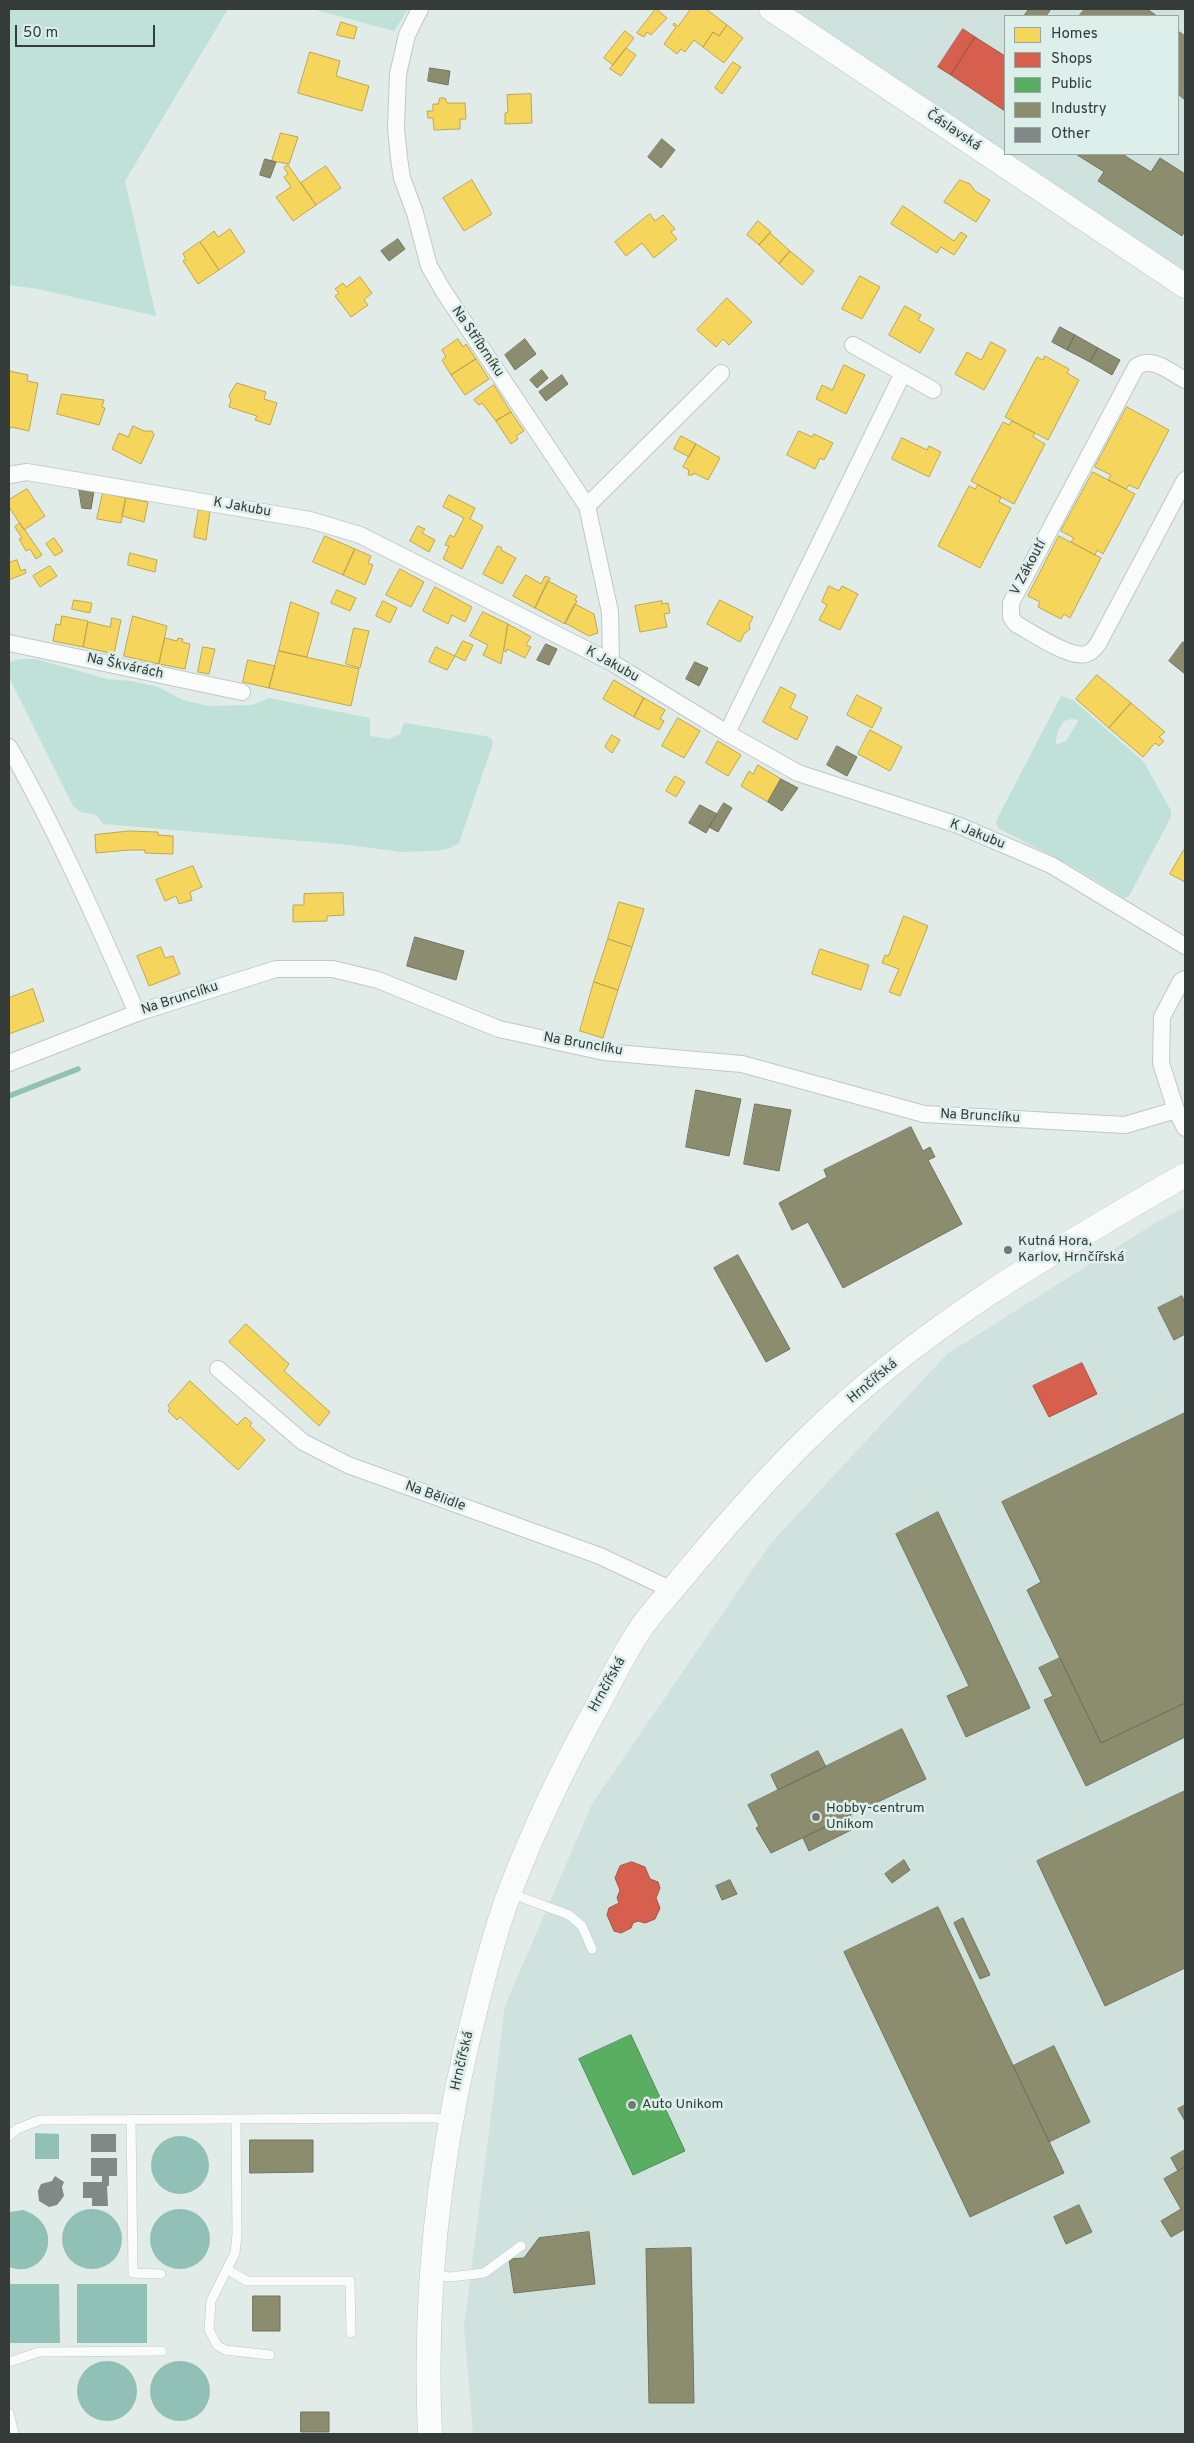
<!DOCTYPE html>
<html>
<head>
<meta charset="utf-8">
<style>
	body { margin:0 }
	#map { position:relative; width:1194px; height:2443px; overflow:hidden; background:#e1ebe8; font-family:Overpass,sans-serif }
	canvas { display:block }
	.frame { position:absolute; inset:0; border:10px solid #343b39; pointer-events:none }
	.legend { position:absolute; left:1004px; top:15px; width:175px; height:140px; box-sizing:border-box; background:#ddefea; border:1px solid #99a7a3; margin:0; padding:6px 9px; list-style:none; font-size:15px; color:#343b39 }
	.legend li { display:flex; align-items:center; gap:10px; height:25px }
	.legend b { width:25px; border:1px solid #99a7a3 }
	.scale { position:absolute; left:15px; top:25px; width:140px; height:22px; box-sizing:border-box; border:2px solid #343b39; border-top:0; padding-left:6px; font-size:15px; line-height:18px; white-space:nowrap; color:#343b39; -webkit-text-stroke:4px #ddefea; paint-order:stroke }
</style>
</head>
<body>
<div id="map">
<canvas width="1194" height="2443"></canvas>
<div class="frame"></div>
<ul class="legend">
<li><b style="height:14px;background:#f6d55c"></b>Homes</li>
<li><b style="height:14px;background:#d6604d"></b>Shops</li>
<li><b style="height:14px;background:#5aae61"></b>Public</li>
<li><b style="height:14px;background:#8c8c6e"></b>Industry</li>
<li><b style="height:14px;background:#818987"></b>Other</li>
</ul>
<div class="scale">50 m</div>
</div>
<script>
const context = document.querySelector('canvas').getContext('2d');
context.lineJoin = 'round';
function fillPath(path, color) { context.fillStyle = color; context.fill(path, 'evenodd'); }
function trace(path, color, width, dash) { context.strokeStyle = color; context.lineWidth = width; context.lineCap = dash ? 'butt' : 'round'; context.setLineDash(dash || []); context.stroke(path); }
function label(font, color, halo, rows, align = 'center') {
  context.font = font + ' Overpass,sans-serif'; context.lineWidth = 5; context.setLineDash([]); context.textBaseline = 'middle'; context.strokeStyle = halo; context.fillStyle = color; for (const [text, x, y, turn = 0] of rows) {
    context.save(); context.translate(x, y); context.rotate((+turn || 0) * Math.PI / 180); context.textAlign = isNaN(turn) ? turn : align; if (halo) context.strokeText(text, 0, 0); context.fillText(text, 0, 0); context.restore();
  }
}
const built = new Path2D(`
	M771 9H1185V286ZM1005 16H1178V154H1005Z
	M1185 1207V2434H473L464 2327 505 2006 592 1804 771 1543 947 1354 1160 1220Z`);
const green = new Path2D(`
	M9 9H228L125 181 156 316 38 289 9 285Z
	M312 9H408L394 31Z
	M20 659H36L107 679 131 681 158 687 183 700 208 706 252 705 269 698 370 718V736L389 739 400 734 404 723 485 736 491 738 493 743 459 843 448 849 434 851 401 852 349 845 103 824 96 815 81 812 73 806 9 677V662Z
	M1061 696 1073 700 1144 762 1171 811V817L1129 896 1124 898 1077 869 998 828 996 821ZM1071 719 1079 720 1066 741 1055 745 1058 731 1064 721Z`);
const water = new Path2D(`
	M35 2133 59 2134V2159H35Z
	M151 2165a29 29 0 1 1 58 0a29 29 0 1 1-58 0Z
	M62 2239a30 30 0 1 1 60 0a30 30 0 1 1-60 0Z
	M150 2239a30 30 0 1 1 60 0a30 30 0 1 1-60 0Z
	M23 2210C67 2224 48 2281 9 2267V2212Z
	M9 2284H59L60 2343H9Z
	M77 2284H147V2343H77Z
	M77 2391a30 30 0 1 1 60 0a30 30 0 1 1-60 0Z
	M150 2391a30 30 0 1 1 60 0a30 30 0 1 1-60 0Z`);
const homes = new Path2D(`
	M656 9 667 18 651 35 647 32 644 37 637 33Z
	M691 9H706L727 25 719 36 713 32 703 47 694 40 685 52 681 49 677 54 664 44 676 27 673 25 674 23 678 26Z
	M341 22 357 27 354 39 337 35Z
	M727 25 743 38 724 63 703 47 713 32 719 36Z
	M625 31 634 38 613 65 604 58Z
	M626 48 636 55 621 76 610 69Z
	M310 52 340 61 336 76 369 86 362 111 298 93Z
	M733 62 741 67 722 94 715 88Z
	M531 94 532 123 505 124V113L508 112 507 95Z
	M440 98H445L447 103H465L466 119H460V129L434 130 433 118H428L427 111H433V104H438Z
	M281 133 298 137 289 164 272 161Z
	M288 165 316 205 293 221 276 197 291 187 284 177 288 174 284 168Z
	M326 166 341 188 316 205 301 183Z
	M472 180 492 214 464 231 443 198Z
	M960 180 970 184 975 191 990 200 976 222 944 202Z
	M903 206 954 241 961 232 967 236 954 255 941 247 937 253 891 224Z
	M650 214 655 221 663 215 675 229 671 232 677 239 654 258 642 243 626 256 615 242Z
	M758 221 771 232 759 245 747 235Z
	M230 229 245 252 219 270 200 242 214 231 218 237Z
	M770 233 790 251 779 264 759 245Z
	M200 242 219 270 198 284 183 261 186 259 183 254Z
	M790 251 814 271 802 285 779 264Z
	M860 276 880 287 862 319 842 309Z
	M360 277 372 293 364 300 368 305 351 317 335 296 339 293 335 289 343 283 346 287Z
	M727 298 752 322 729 345 723 339 716 347 697 330Z
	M905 306 921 315 918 320 934 329 920 353 889 335Z
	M458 339 463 347 466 344 476 359 451 375 442 360 446 357 442 350Z
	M991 342 1006 350 984 390 955 374 967 352 981 360Z
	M1045 356 1069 369 1067 373 1079 380 1048 440 1005 417 1037 357 1043 360Z
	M476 359 489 379 465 395 451 375Z
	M844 365 865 375 846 414 816 399 822 385 832 390Z
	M9 371 28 375 27 381 38 383 29 431 11 427 9 430Z
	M237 383 266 392 264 399 277 403 270 425 255 420 257 416 229 407 231 400 229 396Z
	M494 385 511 412 496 421 482 403 479 405 474 400Z
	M62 394 104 400 102 407 105 408 99 425 57 414Z
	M1127 407 1169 430 1138 489 1129 485 1126 489 1108 480 1111 475 1095 467Z
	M511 412 524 431 516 436 518 439 511 444 496 421Z
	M1012 421 1035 433 1033 437 1045 444 1014 504 971 481 1003 422 1009 425Z
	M133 426 144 431H152L154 435 141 464 112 449 119 433 128 437Z
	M799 431 812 437 814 434 833 443 824 460 820 458 815 469 787 455Z
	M681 436 696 444 689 457 674 449Z
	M902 438 927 450 929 446 941 452 929 477 892 459Z
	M696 444 720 458 708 480 694 473 693 475H688L689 470 683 467Z
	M1093 472 1135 494 1103 554 1097 550 1095 555 1071 542 1074 538 1061 531Z
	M978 485 1001 497 999 502 1011 508 980 568 938 546 969 486 975 489Z
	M27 489 45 516 24 530 9 507V500Z
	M103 493 126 498 121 523 97 519Z
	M449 495 475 508 470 519 483 526 462 569 443 559 449 546 445 545 450 535 454 537 464 518 443 507Z
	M126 498 148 502 144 522 122 516Z
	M199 509 210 511 206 540 194 537Z
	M20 523 42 555 36 559 30 549 26 551 19 539 22 538 15 527Z
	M418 526 425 529 422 533 435 540 429 552 410 541Z
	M325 536 355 549 343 575 313 562Z
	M1059 536 1101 558 1070 618 1064 614 1061 619 1038 607 1040 602 1028 596Z
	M54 538 63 551 55 556 46 544Z
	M498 546 502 548 501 550 516 558 502 584 483 574Z
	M355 549 371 556 368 563 373 565 365 585 343 575Z
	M130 553 157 560 155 572 128 565Z
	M17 560 21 571 25 569 26 573 9 580V563Z
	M50 566 57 576 40 587 33 576Z
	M400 569 424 582 411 607 386 595Z
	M526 575 541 584 545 576 550 578 535 608 513 596Z
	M548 581 577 596 575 600 577 601 565 624 535 608Z
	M829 586 839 591 842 586 858 594 840 630 819 620 827 605 822 602Z
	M435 587 472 607 465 622 452 615 448 624 423 611Z
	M337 590 356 598 350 611 331 603Z
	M74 600 92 603 90 613 72 609Z
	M720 600 753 617 749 625 750 629 744 634 740 642 707 624Z
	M383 601 397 608 390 623 376 616Z
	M662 601V604L668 603 670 613 664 614 667 627 640 632 635 606Z
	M291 602 319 613 307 657 279 651Z
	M575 604 594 614 598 633 589 636 565 623Z
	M483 612 508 624 501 664 483 655 488 645 470 636Z
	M62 616 88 621 83 647 53 641 56 624 60 625Z
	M133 616 167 626 159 664 124 656Z
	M112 618 121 620 114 654 83 647 88 622 110 627Z
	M508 624 531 637 526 645 531 647 525 658 507 649 506 652 504 651Z
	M354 628 369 631 360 668 346 664Z
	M165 638 177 641 178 638 183 639 182 642 190 644 185 669 159 664Z
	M463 641 473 645 465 661 455 656Z
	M203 647 215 649 209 674 198 672Z
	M436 647 455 656 447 670 429 662Z
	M279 651 359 669 351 706 269 688Z
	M248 660 275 666 269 688 243 682Z
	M1097 675 1131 703 1109 728 1076 699Z
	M614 680 644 698 634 717 603 699Z
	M781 687 796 695 790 708 808 717 797 740 763 722Z
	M857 695 882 708 872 728 847 715Z
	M644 698 665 710 660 719 664 721 659 730 634 717Z
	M1131 703 1165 732 1159 737 1164 741 1159 746 1155 743 1143 757 1109 728Z
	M678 718 700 731 684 758 662 746Z
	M870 730 902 747 890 771 858 754Z
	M612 735 620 740 612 753 605 747Z
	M718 741 741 755 728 776 706 763Z
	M758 765 781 779 768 802 741 786 749 771 753 774Z
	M675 776 685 782 676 797 666 791Z
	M129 831 158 832V835L173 836V854L145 853V850H129L96 853 95 835Z
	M1185 848V882L1170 874Z
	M193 866 202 887 190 892 192 900 179 904 176 896 165 901 156 880Z
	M343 893 344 915 327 916V921L293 922V905H304V894Z
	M619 902 644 909 632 947 608 939Z
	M904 916 928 926 900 996 889 992 899 969 882 963 885 955 888 956Z
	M608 939 632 947 618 990 594 982Z
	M161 947 165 958 173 956 180 974 149 986 137 956Z
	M820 949 869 965 861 990 812 974Z
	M594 982 618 990 603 1038 580 1031Z
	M33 989 44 1021 9 1034V998Z
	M246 1324 289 1364 284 1371 330 1412 319 1426 229 1342Z
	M190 1381 237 1425 245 1417 252 1423 250 1426 265 1440 238 1470 180 1417 177 1420 168 1411 170 1408 168 1406Z`);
const shops = new Path2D(`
	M963 29 975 37 951 75 938 67Z
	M975 37 1005 56V111L951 75Z
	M1082 1363 1097 1394 1049 1417 1033 1386Z
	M632 1862 645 1867 650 1879 658 1882 660 1888 656 1898 660 1908 655 1919 645 1923 638 1921 633 1923 631 1928 621 1933 614 1931 607 1915 609 1908 619 1903 617 1898 620 1890 615 1878 620 1866Z`);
const public = new Path2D(`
	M631 2035 685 2151 633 2175 579 2059Z`);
const industry = new Path2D(`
	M1029 9H1051L1046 16H1024Z
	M1085 9H1147L1157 16H1079Z
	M1178 31 1185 36V100L1178 94Z
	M430 68 450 71 448 85 428 81Z
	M662 139 675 150 661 168 648 157Z
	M1076 154H1122L1151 172 1160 158 1185 174V230L1182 236 1098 181 1104 172Z
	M265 159 276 162 270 178 260 175Z
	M398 239 405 249 389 261 381 251Z
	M1060 327 1075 335 1067 350 1052 342Z
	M1075 335 1098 348 1090 362 1067 350Z
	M525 339 536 354 515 370 505 355Z
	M1098 348 1120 360 1112 375 1090 362Z
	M542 370 548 378 537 388 530 380Z
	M562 375 568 384 546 401 539 392Z
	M79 488 94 491 91 509 82 508Z
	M1183 642 1185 643V674L1169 661Z
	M546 644 557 649 549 665 537 660Z
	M695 662 708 668 699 686 686 679Z
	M837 746 857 757 847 776 827 765Z
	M781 779 798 788 782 811 768 802Z
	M724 803 732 808 718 832 709 827Z
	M700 805 717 814 706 833 689 823Z
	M415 937 464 951 456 980 407 966Z
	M696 1090 741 1099 729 1156 686 1147Z
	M755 1104 791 1110 779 1171 744 1164Z
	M911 1127 923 1151 930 1147 935 1157 928 1160 962 1224 843 1288 808 1222 792 1230 779 1203 827 1177 824 1170Z
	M738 1255 790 1349 766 1362 714 1268Z
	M1182 1296 1185 1303V1334L1174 1340 1158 1308Z
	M1185 1413V1703L1101 1743 1027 1590 1041 1582 1002 1502Z
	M938 1512 1030 1708 966 1737 947 1696 969 1686 896 1534Z
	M1060 1658 1101 1743 1185 1703V1737L1086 1786 1044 1700 1053 1696 1039 1668Z
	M902 1729 926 1779 771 1853 756 1828 759 1826 748 1805Z
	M818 1751 826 1767 778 1790 771 1775Z
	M1185 1791V1968L1105 2006 1037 1861Z
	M850 1815 857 1827 809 1851 803 1838Z
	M904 1860 910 1870 892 1883 885 1874Z
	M730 1880 737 1894 722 1900 716 1886Z
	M938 1907 1064 2173 970 2217 844 1952Z
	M963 1918 990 1975 980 1979 954 1923Z
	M1054 2046 1090 2122 1049 2142 1013 2066Z
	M1185 2105V2121L1178 2109Z
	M250 2140H313V2172L250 2173Z
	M1185 2150V2167L1178 2171 1171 2158Z
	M1185 2167V2229L1171 2237 1161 2221 1181 2209 1164 2179Z
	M1079 2205 1092 2232 1066 2244 1054 2217Z
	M589 2232 595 2284 514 2293 509 2259 524 2258 539 2238Z
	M691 2248 694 2403H649L646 2249Z
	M253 2296H280V2331H253Z
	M301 2412H329V2432H301Z`);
const stream = new Path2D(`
	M9 1096 78 1069`);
const building = new Path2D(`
	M91 2134H116V2152H91Z
	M91 2158H117V2176H109V2186H107L108 2206H92V2198H83V2182H102V2176H91Z
	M55 2176 64 2182 62 2187 64 2196 57 2205 49 2207 39 2201 38 2191 41 2184 52 2181Z`);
const lane = new Path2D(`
	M510 1893 569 1915 582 1926 592 1949
	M131 2119 133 2273 161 2274
	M236 2119 237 2235 235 2253 211 2301 209 2330 217 2345 225 2350 270 2355
	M9 2136 17 2129 40 2120 409 2118H436L450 2122
	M228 2270 247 2281H350L351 2333
	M433 2275 450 2277 484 2273 521 2246
	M9 2362 39 2352 162 2351
	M9 2413 14 2434`);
const street = new Path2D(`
	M420 9 407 35 398 74 396 128 399 158 402 178 415 213 429 266 444 292 587 506 610 612 611 662
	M853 345 933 390
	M1185 380C1170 372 1152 355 1136 367L1011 603V617L1016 624C1031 632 1070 659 1086 654 1091 653 1095 648 1098 644L1185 480
	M9 475 27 472 310 520 360 535 611 662 727 733 798 773 958 825 1051 865 1185 946
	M587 506 721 373
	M9 643 242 692
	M727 733 903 373
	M9 747C58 833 97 922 137 1013
	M1185 979 1181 981 1162 1017 1161 1063 1176 1110 1185 1128
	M9 1063 137 1013 276 969H333L378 980 499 1029 604 1052 742 1064 924 1114 1125 1125 1176 1110
	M218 1369 303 1442 348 1465 600 1556 672 1590`);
const secondary = new Path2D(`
	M771 9 1185 286
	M430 2434C423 2288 441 2140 478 1999 487 1964 496 1928 509 1894 534 1828 565 1764 599 1703 611 1680 623 1656 637 1634 649 1614 667 1597 681 1579 721 1531 762 1483 807 1439 917 1330 1052 1251 1185 1175`);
const markers = [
	[1008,1250,5,"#717976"],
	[816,1817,5,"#717976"],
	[632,2105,5,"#717976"]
];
const streetNames = [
	["Čáslavská",953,131,34],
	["Na Stříbrníku",477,342,56],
	["K Jakubu",242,508,10],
	["V Zákoutí",1029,568,-62],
	["K Jakubu",612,665,29],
	["Na Škvárách",125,667,12],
	["K Jakubu",977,835,22],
	["Na Brunclíku",180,999,-18],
	["Na Brunclíku",583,1045,10],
	["Na Brunclíku",980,1117,3],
	["Hrnčířská",873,1382,-40],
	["Na Bělidle",435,1497,20],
	["Hrnčířská",608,1685,-61],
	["Hrnčířská",463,2061,-77]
];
const poiNames = [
	["Kutná Hora,",1018,1242],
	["Karlov, Hrnčířská",1018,1258],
	["Hobby-centrum",826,1809],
	["Unikom",826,1825],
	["Auto Unikom",642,2105]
];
fillPath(built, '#cfe2dd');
fillPath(green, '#bfe1d8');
fillPath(water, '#91c1b6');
fillPath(homes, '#f6d55c');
trace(homes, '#bca752', 1);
fillPath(shops, '#d6604d');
trace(shops, '#a55547', 1);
fillPath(public, '#5aae61');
trace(public, '#4f8c55', 1);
fillPath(industry, '#8c8c6e');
trace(industry, '#72745e', 1);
trace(stream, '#91c1b6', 5.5);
fillPath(building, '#818987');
trace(lane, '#c1c8c6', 10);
trace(street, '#c1c8c6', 18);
trace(secondary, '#c1c8c6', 25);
trace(lane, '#fafcfc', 9);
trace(street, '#fafcfc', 16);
trace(secondary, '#fafcfc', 24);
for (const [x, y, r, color] of markers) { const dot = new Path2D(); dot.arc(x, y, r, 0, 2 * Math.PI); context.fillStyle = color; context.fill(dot); trace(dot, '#ddefea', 2); }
label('14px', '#343b39', '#ddefea', streetNames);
label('14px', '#343b39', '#ddefea', poiNames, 'left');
</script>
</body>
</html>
